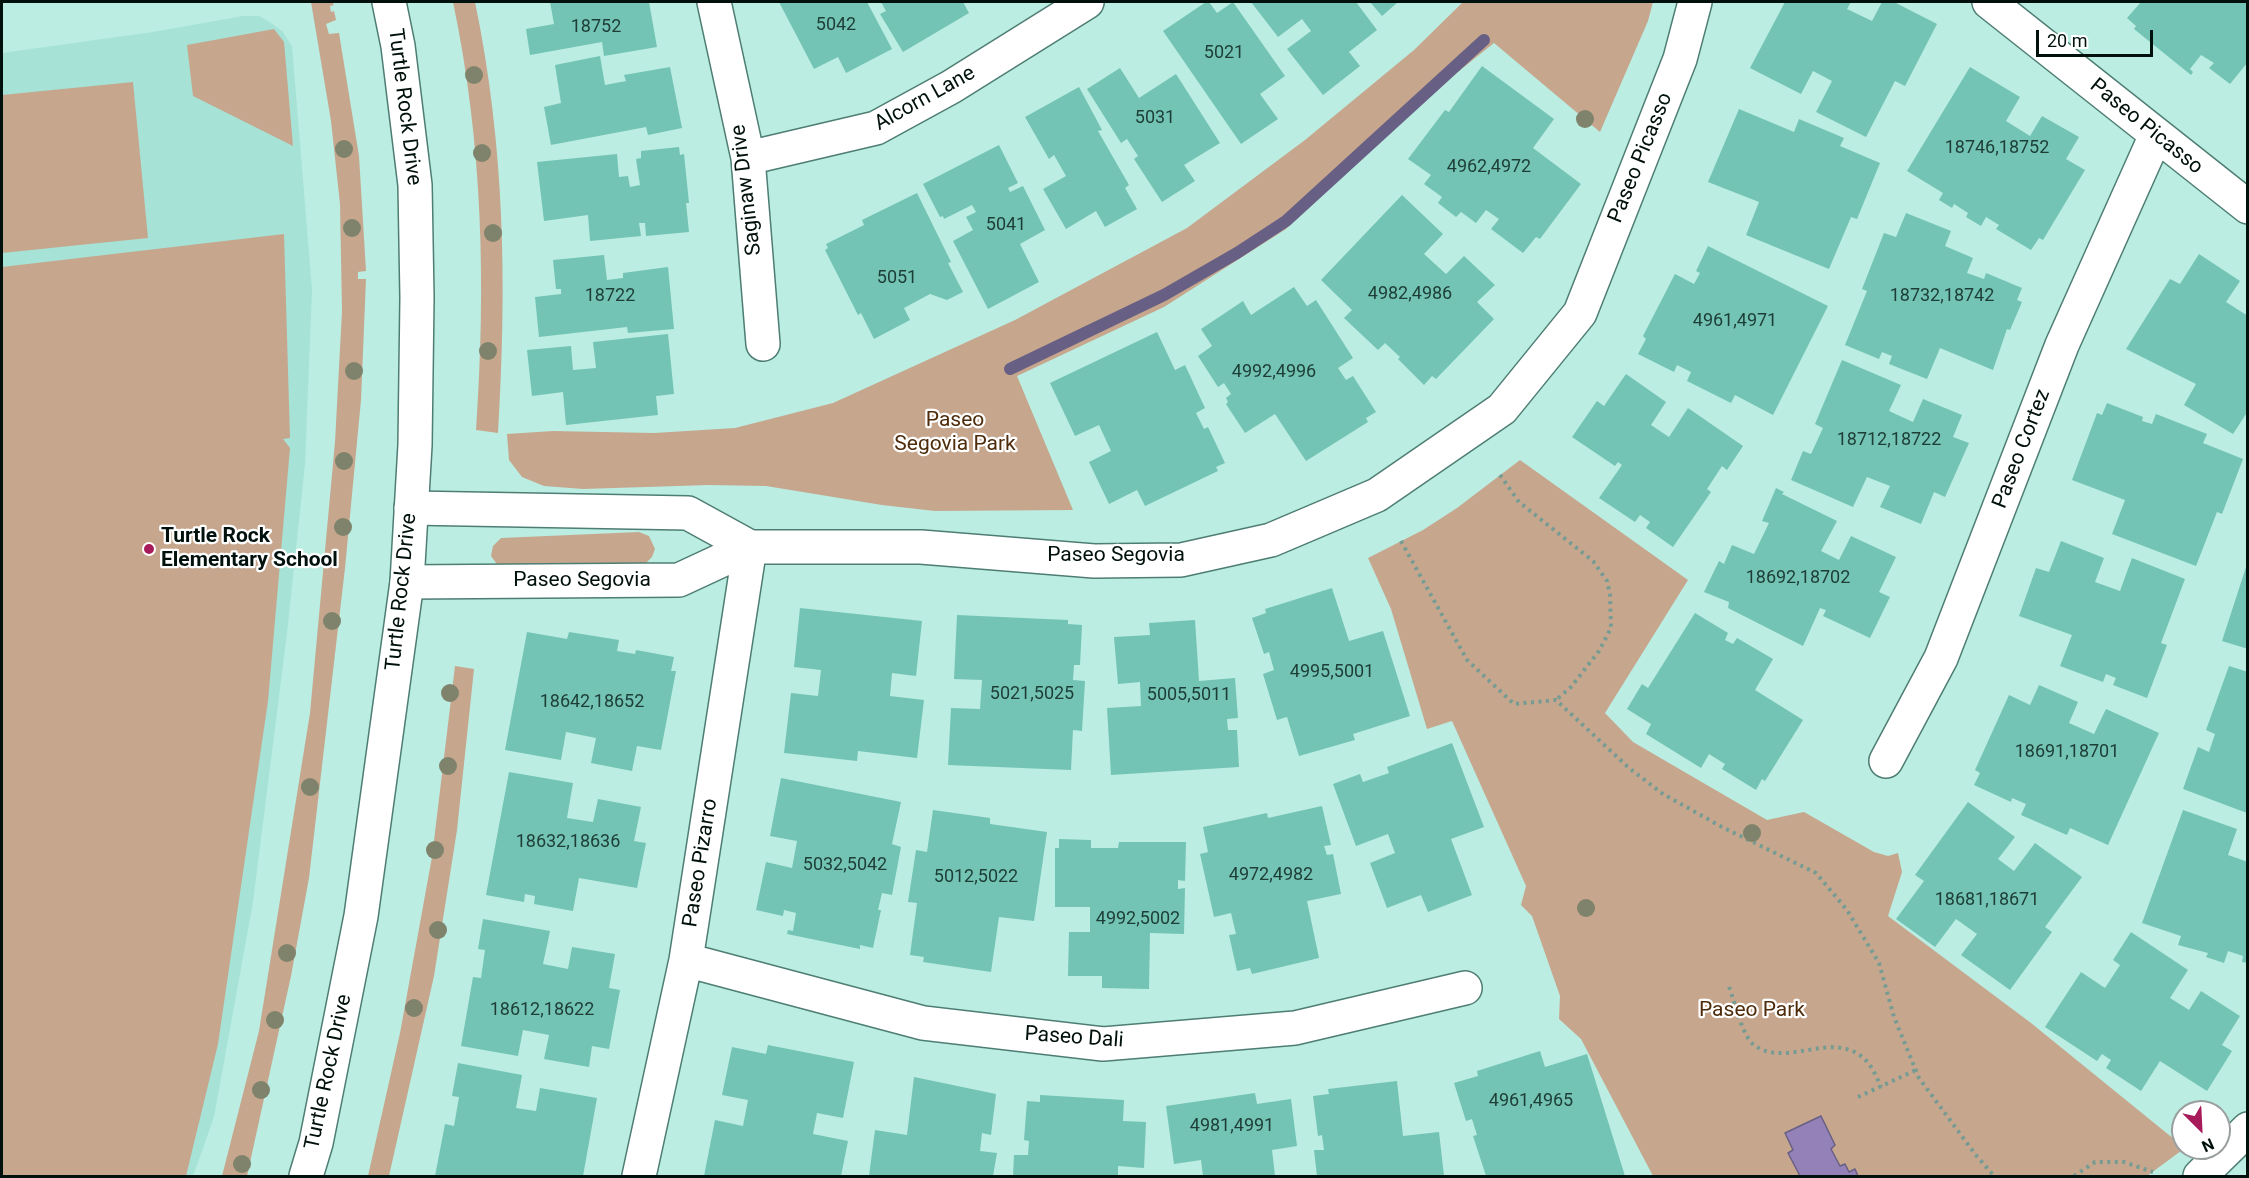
<!DOCTYPE html>
<html>
<head>
<meta charset="utf-8">
<style>
	body { margin:0 }
	#map { position:relative; width:2249px; height:1178px; overflow:hidden; background:#bbede2; font-family:Roboto,sans-serif }
	canvas { display:block }
	.frame { position:absolute; inset:0; border:3px solid #00100c; pointer-events:none }
	.north { position:absolute; left:2171px; top:1100px; width:60px; height:60px; box-sizing:border-box; background:#fff; border:2px solid #999f9e; border-radius:50%; rotate:156deg; font-size:16px; font-weight:700; line-height:24px; text-align:center; color:#00100c }
	.north::after { content:''; display:block; margin:auto; width:21px; height:27px; background:#a81b5b; clip-path:polygon(50% 0,100% 100%,50% 72%,0 100%) }
	.scale { position:absolute; left:2036px; top:30px; width:117px; height:27px; box-sizing:border-box; border:3px solid #00100c; border-top:0; padding-left:8px; font-size:18px; line-height:21px; white-space:nowrap; color:#00100c; -webkit-text-stroke:4px #fff; paint-order:stroke }
</style>
</head>
<body>
<div id="map">
<canvas width="2249" height="1178"></canvas>
<div class="frame"></div>
<div class="north">N</div>
<div class="scale">20 m</div>
</div>
<script>
const context = document.querySelector('canvas').getContext('2d');
context.lineJoin = 'round';
function fillPath(path, color) { context.fillStyle = color; context.fill(path, 'evenodd'); }
function trace(path, color, width, dash) { context.strokeStyle = color; context.lineWidth = width; context.lineCap = dash ? 'butt' : 'round'; context.setLineDash(dash || []); context.stroke(path); }
function label(font, color, halo, rows, align = 'center') {
  context.font = font + ' Roboto,sans-serif'; context.lineWidth = 4.5; context.setLineDash([]); context.textBaseline = 'middle'; context.strokeStyle = halo; context.fillStyle = color; for (const [text, x, y, turn = 0] of rows) {
    context.save(); context.translate(x, y); context.rotate((+turn || 0) * Math.PI / 180); context.textAlign = isNaN(turn) ? turn : align; if (halo) context.strokeText(text, 0, 0); context.fillText(text, 0, 0); context.restore();
  }
}
const built = new Path2D(`
	M243 16H259L268 21 282 31 292 46 312 290 305 464 287 633 253 902 214 1117 193 1176H2V53L153 32Z`);
const green = new Path2D(`
	M311 2H332L334 5 330 6 331 12 334 11 336 20 326 24 329 34 339 33 359 156 366 271 358 272V279H366L361 400 345 568 309 878 291 976 247 1176H222L259 1031 310 713 335 442 342 311 340 204 331 121Z
	M453 2H475C505 147 507 285 498 433L476 430C486 286 483 144 453 2Z
	M1463 2H1653L1648 21 1600 132 1494 43 1424 99 1286 229 1164 307 1017 376 1073 510 935 511 882 505 766 486 709 485 583 489 544 486 522 477 509 460 507 434 553 431 654 433 735 428 833 403 1015 320 1187 228 1305 140 1414 50Z
	M274 29 284 42 293 146 193 96 187 45Z
	M133 82 148 238 2 253V95Z
	M284 234 290 438 283 439 290 448 268 701 218 1044 186 1176H2V267Z
	M1520 460 1688 580 1605 713 1633 742 1767 820 1804 812 1874 852 1888 856 1898 853 1902 872 1888 916 2031 1023 2185 1148 2147 1176H1653L1581 1039 1559 1019 1560 996 1532 916 1521 905 1526 886 1452 721 1427 729 1391 609 1368 558 1423 530 1457 508Z
	M639 532 649 536 655 549 652 557 644 565 499 567 491 556 493 546 501 538Z
	M455 666 474 669 457 830 434 976 389 1176H368L400 1033 432 857Z`);
const water = new Path2D(`
	M1821 1116 1835 1145 1831 1149 1840 1166 1845 1164 1849 1172 1855 1169 1858 1176H1800L1788 1153 1793 1150 1785 1133Z`);
const stream = new Path2D(`
	M1010 369 1164 295 1237 253 1286 221 1484 40`);
const building = new Path2D(`
	M550 2H649L657 47 604 56 602 42 530 55 526 29 554 24Z
	M779 2H867L892 49 846 73 838 57 814 69Z
	M881 2H963L969 13 903 52 880 14 886 11Z
	M1206 2H1209L1217 13 1233 2 1285 76 1260 94 1278 119 1241 144 1163 31Z
	M1251 2H1356L1377 30 1349 52 1360 66 1323 95 1287 49 1311 31 1302 19 1278 37Z
	M1370 2H1398L1382 16Z
	M1785 2H1851L1847 9 1872 21 1882 2H1894L1937 24 1905 86 1895 81 1866 137 1816 112 1832 81 1813 71 1801 94 1750 68Z
	M2141 2H2248V62L2230 84 2209 68 2214 63 2201 55 2190 69 2193 72 2191 75 2134 29 2136 26 2127 18Z
	M600 56 605 85 626 81 624 75 670 67 682 128 648 135 646 127 551 145 544 107 561 103 555 65Z
	M1482 66 1554 119 1533 148 1581 184 1540 239 1536 237 1523 253 1491 229 1499 219 1486 210 1476 223 1461 212 1456 217 1438 203 1442 197 1424 184 1431 175 1408 159 1445 110 1449 112Z
	M1970 67 2020 97 2006 121 2030 136 2042 116 2079 137 2066 159 2085 170 2043 240 2039 238 2031 250 1996 229 1999 225 1986 217 1981 226 1966 217 1968 213 1954 204 1952 208 1939 200 1943 193 1907 171Z
	M1120 68 1139 98 1176 74 1220 143 1184 165 1195 181 1162 202 1134 159 1138 156 1127 139 1121 143 1087 89Z
	M1079 87 1102 130 1098 131 1129 185 1125 188 1137 209 1105 227 1096 211 1066 229 1043 189 1066 176 1054 155 1049 159 1025 117Z
	M1739 109 1794 132 1799 119 1844 138 1840 146 1880 163 1857 219 1851 217 1829 269 1746 235 1759 202 1708 182Z
	M999 145 1018 183 1008 188 1010 192 1023 186 1045 230 1020 244 1039 282 988 309 953 241 973 230 966 217 976 212 972 205 944 219 943 216 940 217 923 184Z
	M679 147 680 155 684 154 689 203H686L689 232 646 236 645 223H639L641 236 590 241 588 215 544 221 537 162 617 154 619 177 628 176 630 187 640 185 636 159 641 158V151Z
	M917 193 951 262 948 263 963 292 947 300 930 294 904 308 910 320 874 339 861 313 858 315 825 250 828 248 826 244 864 225 862 220Z
	M1402 195 1443 234 1424 254 1446 274 1464 256 1495 285 1477 302 1494 319 1436 379 1432 376 1424 385 1398 359 1400 357 1385 343 1378 350 1344 318 1352 310 1321 280Z
	M1906 213 1951 231 1945 246 1973 258 1967 273 1984 279 1986 273 2022 288 2017 300 2022 302 2010 330 2007 329 1993 370 1940 348 1927 379 1889 364 1892 356 1882 352 1879 359 1845 345 1867 291 1862 289 1884 233 1896 237Z
	M1708 246 1828 306 1773 415 1735 395 1731 403 1687 381 1691 372 1677 365 1674 372 1638 354 1646 339 1643 336 1675 274 1694 284 1700 273 1696 271Z
	M2199 254 2240 281 2226 302 2248 316V411L2233 434 2184 405 2196 384 2126 349 2170 279 2180 284Z
	M604 255 607 280 623 278V273L668 267 674 329 628 333 627 327 539 337 535 297 561 294V289H556L553 260Z
	M1294 287 1307 306 1316 300 1353 358 1338 368 1346 380 1353 376 1376 412 1366 418 1368 422 1306 461 1275 414 1245 433 1226 404 1228 402 1226 398 1231 394 1224 383 1218 387 1198 356 1212 346 1201 329 1243 301 1251 315Z
	M1157 332 1175 370 1185 365 1205 408 1196 413 1204 429 1208 427 1225 463 1216 467 1218 471 1145 506 1137 490 1109 504 1089 462 1111 451 1099 425 1075 436 1050 383Z
	M668 334 674 394 656 396 658 415 566 425 563 392 532 396 527 350 571 346 573 370 596 368 593 342Z
	M1842 360 1901 385 1889 411 1913 422 1923 399 1962 415 1953 437 1969 443 1945 497 1934 492 1921 524 1880 507 1890 486 1867 477 1853 507 1791 480 1803 451 1811 454 1823 428 1815 424Z
	M1626 374 1666 402 1651 425 1669 437 1688 408 1743 446 1727 470 1722 466 1707 489 1711 492 1673 547 1646 528 1650 522 1640 515 1635 522 1599 498 1622 465 1618 462 1615 466 1572 437 1597 401 1604 406Z
	M2107 403 2143 417 2142 421 2152 424 2156 414 2207 434 2203 443 2243 459 2222 514 2217 512 2196 566 2112 534 2125 500 2072 480 2097 413 2102 415Z
	M1776 488 1784 492 1782 494 1837 521 1821 551 1839 560 1851 536 1896 557 1879 592 1890 597 1870 638 1823 616 1826 610 1820 608 1803 646 1728 608 1729 602 1704 592 1719 561 1724 564 1732 545 1754 554 1769 523 1762 521Z
	M2061 541 2104 558 2095 582 2120 591 2132 558 2185 579 2161 643 2167 645 2147 698 2113 685 2116 678 2106 674 2103 682 2060 666 2072 635 2019 616 2036 568 2049 572Z
	M2247 564H2248V649L2222 641Z
	M1332 588 1349 641 1383 631 1410 716 1353 734 1355 740 1299 756 1287 717 1277 720 1263 674 1274 670 1269 652 1264 654 1252 618 1266 613 1265 609Z
	M800 608 922 621 916 676 892 673 890 696 924 700 917 758 858 751 857 761 784 753 791 693 818 696 821 670 794 667Z
	M1695 613 1728 633 1725 640 1733 644 1737 638 1773 659 1755 690 1803 720 1765 781 1762 779 1756 790 1722 769 1725 764 1709 754 1701 768 1646 734 1651 724 1627 709 1642 684 1648 688Z
	M957 615 1068 620V624L1082 625 1080 665H1074L1073 680 1085 681 1082 731 1073 730 1071 770 948 765 951 708 980 709 982 680 954 679Z
	M1195 620 1199 681 1235 678 1238 718 1227 719 1228 730H1237L1239 767 1111 775 1107 708 1141 706 1140 682 1118 684 1114 637 1150 635 1149 623Z
	M527 632 567 639 569 632 619 640 617 651 635 654 636 650 674 657 671 671H676L661 750 637 746 632 771 591 763 596 738 566 732 561 760 505 750Z
	M2229 666 2248 672 2247 813 2183 789 2198 747 2209 752 2215 734 2206 730Z
	M2039 685 2078 702 2069 723 2094 734 2106 709 2159 733 2108 845 2070 828 2067 835 2021 815 2026 804 2012 798 2011 802 1974 785 1980 773 1975 770 2009 695 2030 705Z
	M1452 743 1484 827 1451 839 1472 895 1428 912 1421 895 1387 908 1370 863 1395 853 1388 834 1356 846 1333 784 1360 774 1363 782 1389 773 1387 767Z
	M509 772 573 783 567 818 593 822 598 799 641 807 634 841 646 843 637 888 579 878 573 911 534 904 535 896 525 894 524 902 486 895Z
	M781 778 901 802 892 844 901 847 892 895 882 893 878 910H881L873 948 860 945V949L787 934 788 930 793 931 796 913 784 910 783 916 756 910 766 862 792 868 797 841 770 836Z
	M1968 802 2015 837 1998 859 2014 871 2035 843 2082 877 2045 927 2052 932 2010 990 1961 955 1977 934 1956 919 1935 947 1896 919 1924 881 1915 875Z
	M1322 806 1331 845 1324 846 1327 855 1333 854 1341 894 1307 901 1319 958 1252 974 1250 968 1237 971 1229 935 1236 934 1231 913 1214 917 1200 854 1208 852 1203 827 1267 813 1268 818Z
	M933 810 990 818V824L1047 832 1034 921 999 917 991 972 923 962 924 957 910 955 917 903 908 902 916 850 927 852Z
	M2183 810 2237 829 2228 855 2248 862V963L2242 962 2243 956 2228 951 2224 963 2206 957 2208 953 2178 945 2181 936 2142 923Z
	M1059 839 1091 840V848H1118L1119 842H1186L1185 881 1178 880V889L1185 888 1184 934 1150 933 1149 989 1102 988V976H1068L1069 932H1090V907H1055V848H1059Z
	M483 919 550 931 543 964 568 969 572 947 615 954 609 988 620 990 609 1049 592 1046 589 1067 544 1059 549 1035 523 1030 518 1056 461 1046 473 977 481 978 485 950 478 949Z
	M2131 932 2188 970 2170 998 2189 1010 2201 991 2240 1016 2222 1045 2232 1051 2207 1091 2160 1061 2141 1091 2106 1068 2111 1060 2102 1054 2097 1061 2045 1027 2081 972 2105 988 2120 965 2113 960Z
	M768 1045 854 1062 843 1118 817 1113 813 1134 848 1141 841 1176H704L715 1120 743 1126 748 1100 722 1095 732 1047 766 1054Z
	M1540 1051 1545 1067 1587 1054 1625 1176H1486L1473 1136 1477 1135 1472 1119 1466 1121 1454 1083 1478 1076 1477 1071Z
	M458 1063 522 1075 516 1108 536 1111 540 1088 597 1098 583 1176H435L445 1124 454 1126 459 1097 452 1096Z
	M914 1077 996 1094 991 1135 982 1133 980 1151 997 1153 993 1176H869L875 1130 907 1135Z
	M1397 1081 1403 1136 1439 1132 1444 1176H1317L1314 1150H1324L1322 1135 1318 1136 1313 1096 1329 1094 1328 1089Z
	M1255 1093 1257 1104 1291 1099 1297 1146 1272 1150 1275 1176H1203L1201 1160 1174 1164 1166 1106Z
	M1040 1095 1124 1100 1123 1121 1146 1122 1144 1168 1118 1166V1176H1013L1014 1155H1028L1029 1141 1024 1140 1027 1101 1040 1102Z`);
const path = new Path2D(`
	M1500 475 1519 502 1593 561 1607 581 1610 594 1611 628 1599 651 1571 687 1556 700
	M1401 541 1467 660 1514 704 1556 700 1629 768 1663 794 1722 827 1816 873 1847 910 1879 963 1894 1017 1919 1078 1975 1154 1994 1176
	M1729 987C1735 1002 1742 1036 1754 1045 1785 1068 1829 1032 1861 1056 1871 1063 1876 1076 1881 1087
	M1858 1097 1916 1070
	M2074 1176 2095 1162H2124L2153 1172`);
const minor = new Path2D(`
	M714 2 748 158 763 344
	M1989 2 2248 207
	M748 158 876 128 951 87 1087 2
	M411 508 688 513 750 547
	M407 582 679 580 750 547H921L1094 561 1181 560 1271 540 1377 495 1502 409 1580 313 1680 59 1695 2
	M1886 761 1941 658 2062 345 2156 135
	M686 960 923 1023 1103 1044 1295 1028 1465 988
	M639 1176 686 960 750 547
	M2200 1176 2248 1129`);
const tertiary = new Path2D(`
	M306 1176 316 1143 361 916 407 582 415 445 417 298 415 185 398 46 389 2`);
const trees = [
	[474,75],
	[1585,119],
	[344,149],
	[482,153],
	[352,228],
	[493,233],
	[488,351],
	[354,371],
	[344,461],
	[343,527],
	[332,621],
	[450,693],
	[448,766],
	[310,787],
	[1752,833],
	[435,850],
	[1586,908],
	[438,930],
	[287,953],
	[414,1008],
	[275,1020],
	[261,1090],
	[242,1164]
];
const markers = [
	[149,549,6,"#a81b5b"]
];
const numberNames = [
	["5042",836,25],
	["18752",596,27],
	["5021",1224,53],
	["5031",1155,118],
	["18746,18752",1997,148],
	["4962,4972",1489,167],
	["5041",1006,225],
	["5051",897,278],
	["4982,4986",1410,294],
	["18722",610,296],
	["18732,18742",1942,296],
	["4961,4971",1735,321],
	["4992,4996",1274,372],
	["18712,18722",1889,440],
	["18692,18702",1798,578],
	["4995,5001",1332,672],
	["5021,5025",1032,694],
	["5005,5011",1189,695],
	["18642,18652",592,702],
	["18691,18701",2067,752],
	["18632,18636",568,842],
	["5032,5042",845,865],
	["4972,4982",1271,875],
	["5012,5022",976,877],
	["18681,18671",1987,900],
	["4992,5002",1138,919],
	["18612,18622",542,1010],
	["4961,4965",1531,1101],
	["4981,4991",1232,1126]
];
const streetNames = [
	["Alcorn Lane",925,99,-29],
	["Turtle Rock Drive",404,107,83],
	["Paseo Picasso",2146,127,39],
	["Paseo Picasso",1641,158,-68],
	["Saginaw Drive",747,190,-97],
	["Paseo Cortez",2022,449,-69],
	["Paseo Segovia",1116,556],
	["Paseo Segovia",582,581],
	["Turtle Rock Drive",402,592,-84],
	["Paseo Pizarro",701,863,-81],
	["Paseo Dali",1074,1038,4],
	["Turtle Rock Drive",329,1072,-78]
];
const parkNames = [
	["Paseo",955,421],
	["Segovia Park",955,445],
	["Paseo Park",1752,1011]
];
const poiNames = [
	["Turtle Rock",161,537],
	["Elementary School",161,561]
];
fillPath(built, '#a6e2d6');
fillPath(green, '#c6a78e');
fillPath(water, '#9481b7');
trace(water, '#685f84', 1.5);
trace(stream, '#685f84', 12);
fillPath(building, '#73c4b4');
trace(minor, '#4e7d73', 36);
trace(tertiary, '#4e7d73', 36);
trace(path, '#769b93', 4, [3, 4.5]);
trace(minor, '#fff', 33);
trace(tertiary, '#fff', 33);
context.fillStyle = '#7f836c';
for (const [x, y] of trees) { context.beginPath(); context.arc(x, y, 9, 0, 2 * Math.PI); context.fill(); }
for (const [x, y, r, color] of markers) { const dot = new Path2D(); dot.arc(x, y, r, 0, 2 * Math.PI); context.fillStyle = color; context.fill(dot); trace(dot, '#fff', 2); }
label('18px', '#1d3d36', null, numberNames);
label('21px', '#00100c', '#fff', streetNames);
label('21px', '#4e2c0b', '#fff', parkNames);
label('bold 21px', '#00100c', '#fff', poiNames, 'left');
</script>
</body>
</html>
